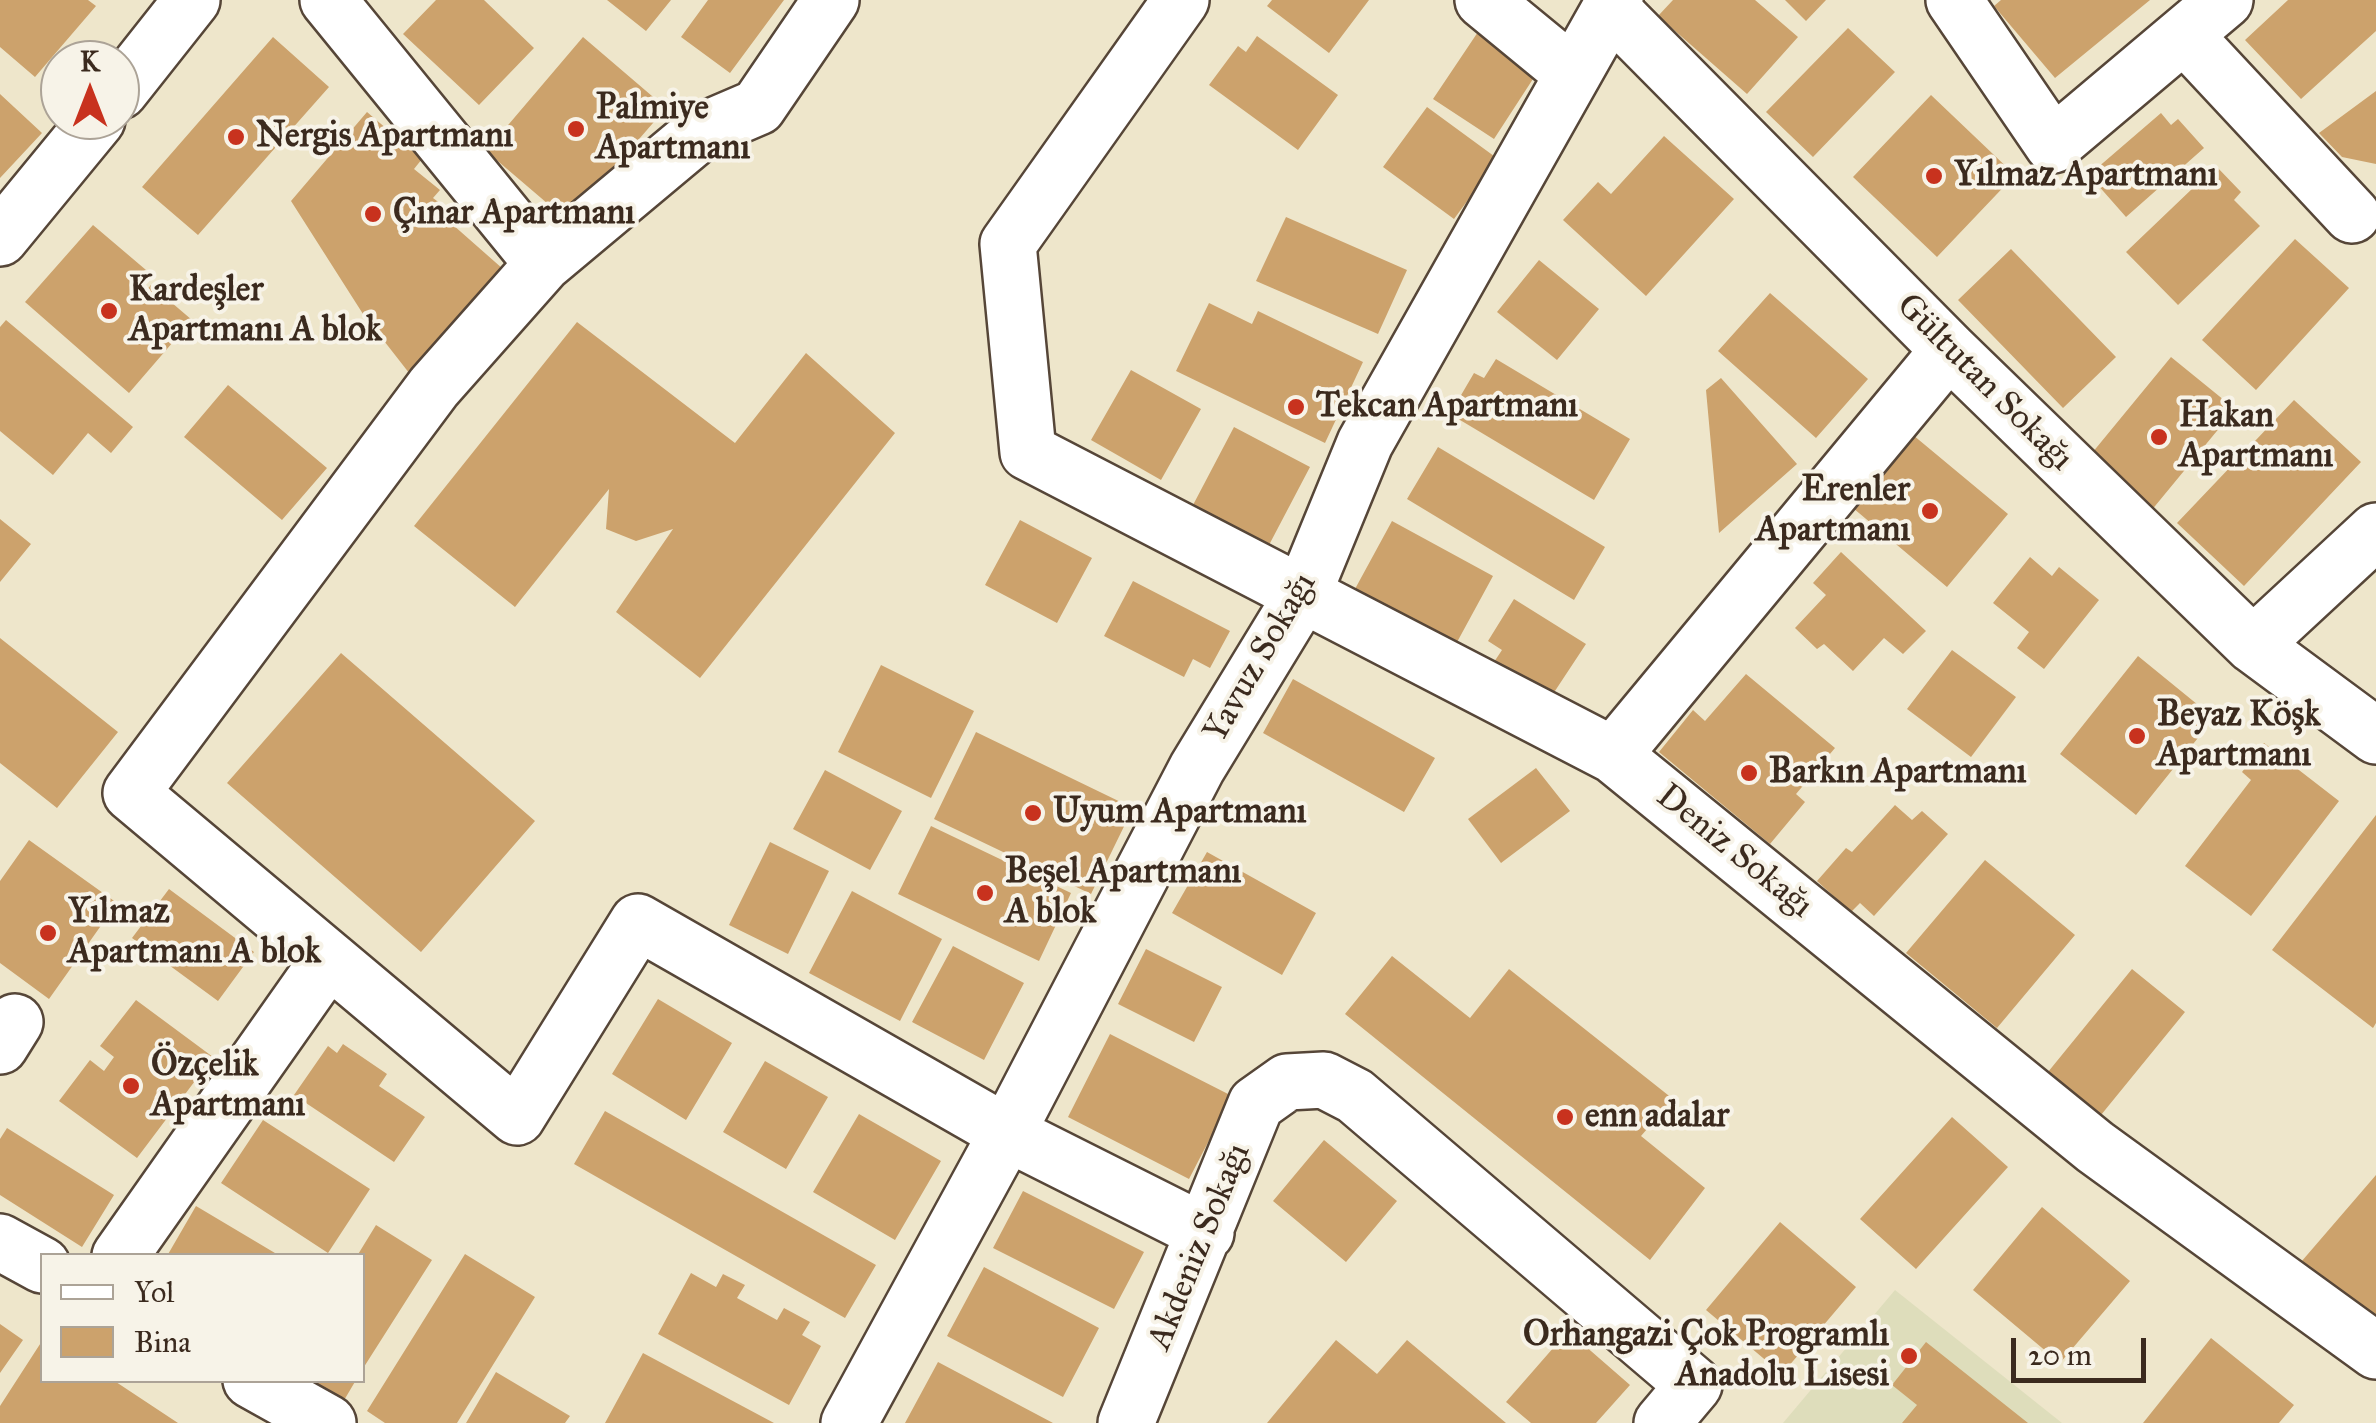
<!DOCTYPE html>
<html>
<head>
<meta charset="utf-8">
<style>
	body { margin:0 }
	#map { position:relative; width:2376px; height:1423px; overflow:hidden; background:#eee6cb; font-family:"IM FELL Great Primer",serif }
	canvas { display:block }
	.legend { position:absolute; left:40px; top:1253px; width:325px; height:130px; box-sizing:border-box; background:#f7f3e8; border:2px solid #aca397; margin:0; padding:12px 18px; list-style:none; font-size:30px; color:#3b2a1e }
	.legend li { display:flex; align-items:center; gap:20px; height:50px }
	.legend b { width:50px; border:2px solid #aca397 }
	.north { position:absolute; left:40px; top:40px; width:100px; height:100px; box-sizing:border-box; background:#f7f3e8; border:2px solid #aca397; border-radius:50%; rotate:0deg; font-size:28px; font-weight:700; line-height:40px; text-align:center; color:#3b2a1e }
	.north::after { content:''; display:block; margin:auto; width:35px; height:45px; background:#c8321e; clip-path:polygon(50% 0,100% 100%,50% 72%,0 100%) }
	.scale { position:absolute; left:2011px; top:1338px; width:135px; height:45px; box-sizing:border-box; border:5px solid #3b2a1e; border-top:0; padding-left:12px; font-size:30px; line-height:35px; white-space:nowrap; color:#3b2a1e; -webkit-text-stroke:8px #f7f3e8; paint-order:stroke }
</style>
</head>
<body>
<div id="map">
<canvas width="2376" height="1423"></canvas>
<ul class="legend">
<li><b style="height:12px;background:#fff"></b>Yol</li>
<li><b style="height:28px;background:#cca26c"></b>Bina</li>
</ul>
<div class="north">K</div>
<div class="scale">20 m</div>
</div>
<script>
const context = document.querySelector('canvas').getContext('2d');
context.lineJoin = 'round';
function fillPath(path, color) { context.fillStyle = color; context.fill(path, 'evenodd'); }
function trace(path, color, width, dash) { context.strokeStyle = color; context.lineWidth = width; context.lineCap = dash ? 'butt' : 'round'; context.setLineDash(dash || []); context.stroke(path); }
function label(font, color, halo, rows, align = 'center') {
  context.font = font + ' "IM FELL Great Primer",serif'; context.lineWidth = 8; context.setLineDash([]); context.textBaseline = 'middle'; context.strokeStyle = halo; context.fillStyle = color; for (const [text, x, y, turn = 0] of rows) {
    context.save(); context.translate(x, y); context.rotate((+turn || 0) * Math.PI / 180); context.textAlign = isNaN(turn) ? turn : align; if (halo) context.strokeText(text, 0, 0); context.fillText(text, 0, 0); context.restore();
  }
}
const built = new Path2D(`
	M1895 1290 2062 1423H1783Z`);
const building = new Path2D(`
	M0 0H88L96 6 35 77 0 47Z
	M436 0H484L534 48 479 105 403 34Z
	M607 0H671L646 31Z
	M708 0H784L730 73 681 37Z
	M1272 0H1369L1329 53 1267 6Z
	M1673 0H1755L1798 37 1747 94 1658 16Z
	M1785 0H1826L1806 21Z
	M2001 0H2150L2055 78 1994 6Z
	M2288 0H2376V31L2301 99 2245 40Z
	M1484 23 1544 62 1494 139 1433 99Z
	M1848 28 1895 72 1813 157 1766 112Z
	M1257 36 1338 95 1298 150 1209 85 1238 46 1246 52Z
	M273 37 329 87 198 235 142 187Z
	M583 37 666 108 568 221 486 151Z
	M2376 91V164L2342 157 2319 133Z
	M0 94 42 133 0 178Z
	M1931 95 2015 175 1937 257 1853 177Z
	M1427 107 1498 159 1454 219 1383 167Z
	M367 112 422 159 414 169 440 190 433 198 449 210 444 217 503 269 413 378 363 314 291 201Z
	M2161 113 2171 125 2178 119 2204 148 2126 217 2089 175Z
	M1664 136 1734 199 1646 296 1563 220 1598 182 1611 194Z
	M2216 166 2241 192 2234 200 2260 226 2178 305 2126 252Z
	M1286 217 1407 270 1378 334 1256 281Z
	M93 225 146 270 130 288 140 297 151 285 192 320 129 393 25 302Z
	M2295 239 2349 288 2256 390 2202 340Z
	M2011 249 2116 357 2063 408 1958 300Z
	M1539 260 1599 309 1557 360 1497 312Z
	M1770 293 1868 379 1816 438 1718 351Z
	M1209 303 1252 324 1258 311 1363 362 1325 443 1176 371Z
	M6 320 133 427 111 453 88 433 53 475 0 431V327Z
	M577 322 735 443 806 353 895 433 700 678 616 612 673 529 636 541 606 529 609 489 515 607 414 526Z
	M2171 357 2235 409 2146 517 2083 464Z
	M1496 359 1630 439 1594 500 1450 414 1474 373 1484 378Z
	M1131 370 1201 409 1161 480 1091 440Z
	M1721 378 1797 464 1719 533 1706 390Z
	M228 385 327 468 282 520 184 437Z
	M2294 400 2361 462 2244 586 2177 523Z
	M1234 427 1310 467 1269 545 1193 505Z
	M1913 435 2008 514 1947 587 1853 508Z
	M1438 447 1605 547 1574 600 1407 499Z
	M0 519 31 544 0 582Z
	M1020 520 1092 558 1057 623 985 585Z
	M1392 521 1493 576 1456 644 1355 589Z
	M1841 552 1926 631 1903 654 1884 638 1853 671 1824 644 1817 649 1795 628 1826 595 1813 583Z
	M2030 557 2052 576 2059 567 2099 600 2044 669 2017 648 2029 632 1993 603Z
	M1133 581 1230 631 1210 668 1193 659 1184 677 1104 636Z
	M1514 599 1586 644 1551 697 1494 662 1502 650 1488 641Z
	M0 638 118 732 57 808 0 763Z
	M1952 650 2016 697 1971 757 1907 709Z
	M341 653 535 821 421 952 227 783Z
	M2138 656 2214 718 2136 815 2060 754Z
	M881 665 974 711 931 798 838 752Z
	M1746 674 1835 748 1796 794 1805 802 1770 844 1659 752 1693 710 1705 721Z
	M1293 679 1435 758 1404 812 1263 733Z
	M976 732 1133 808 1091 894 934 819Z
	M2264 743 2339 801 2251 916 2185 866 2251 780 2242 772Z
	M1536 768 1570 811 1501 863 1468 819Z
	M825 770 902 811 870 870 793 829Z
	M1895 805 1912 820 1922 811 1948 834 1874 916 1860 903 1851 912 1817 881 1846 848 1852 852Z
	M2376 815V1023L2373 1028 2272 950Z
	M931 826 1071 893 1039 961 898 894Z
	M29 840 117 903 49 999 0 963V881Z
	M770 842 829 871 788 954 729 925Z
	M1207 852 1316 913 1282 975 1172 913Z
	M1985 860 2075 935 1997 1028 1906 953Z
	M169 889 254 952 218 1001 132 938Z
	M852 891 942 939 900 1021 809 973Z
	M953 946 1024 983 984 1060 912 1022Z
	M1146 949 1222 987 1194 1042 1118 1004Z
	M1392 956 1470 1018 1509 969 1673 1099 1641 1136 1705 1188 1650 1260 1345 1014Z
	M2132 969 2185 1012 2101 1115 2048 1072Z
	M658 999 732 1043 686 1120 612 1074Z
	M136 1000 213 1057 137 1158 59 1101 90 1060 104 1071 114 1057 100 1046Z
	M1110 1034 1232 1096 1189 1179 1068 1117Z
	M343 1044 387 1074 379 1086 425 1117 394 1162 294 1095 328 1046 337 1053Z
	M765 1061 828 1097 786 1169 723 1132Z
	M605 1111 876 1265 845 1318 574 1164Z
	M859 1114 941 1161 895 1240 813 1192Z
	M1952 1117 2008 1167 1916 1269 1860 1219Z
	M263 1120 370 1189 328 1253 221 1183Z
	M7 1128 114 1195 82 1247 0 1195V1139Z
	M1324 1140 1397 1201 1346 1262 1273 1201Z
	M2376 1175V1337L2295 1269Z
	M1023 1191 1144 1252 1114 1309 993 1248Z
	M196 1206 280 1256H167Z
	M2042 1207 2130 1281 2060 1363 1973 1290Z
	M1780 1222 1856 1287 1782 1374 1706 1310Z
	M376 1225 432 1260 362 1370V1256H357Z
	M465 1254 535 1297 457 1423H385L367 1411Z
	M984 1267 1099 1328 1063 1397 947 1336Z
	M691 1273 716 1287 723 1274 745 1285 737 1298 777 1320 784 1308 810 1322 802 1335 821 1346 789 1405 658 1334Z
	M0 1324 23 1340 0 1373Z
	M1568 1331 1630 1385 1596 1423H1531L1506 1402Z
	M2211 1338 2294 1405 2279 1423H2143Z
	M1336 1340 1377 1374 1407 1340 1506 1423H1267Z
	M42 1341V1380H113L178 1423H0V1406Z
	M1926 1342 2028 1423H1902L1917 1405 1892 1385Z
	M643 1353 774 1423H605Z
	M938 1362 1053 1423H905Z
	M496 1372 570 1416 565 1423H466Z
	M308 1380H356L343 1402Z`);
const minor = new Path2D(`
	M328 0 543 264 434 387 131 793 329 959
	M1181 0 1008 244 1028 452 1613 755 2095 1147 2376 1351
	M1483 0 1573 74
	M1954 0 2053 145 2225 0
	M1611 9 1949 350 2253 645 2376 736
	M2186 37 2352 215
	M120 91 192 0
	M0 238 97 120
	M543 264 702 131 758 107 831 0
	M2253 645 2376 531
	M1613 755 1949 350
	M0 1046 15 1022
	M0 1242 42 1265
	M120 1256 329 959 517 1117 638 922 1007 1133 1206 1233
	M251 1380 328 1423
	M849 1423 1007 1133 1197 768 1303 594 1365 443 1615 0
	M1126 1423 1256 1104 1287 1082 1324 1080 1355 1096 1694 1385 1662 1423`);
const markers = [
	[576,129,10,"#c8321e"],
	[236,137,10,"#c8321e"],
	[1934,176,10,"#c8321e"],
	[373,214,10,"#c8321e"],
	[109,311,10,"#c8321e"],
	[1296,407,10,"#c8321e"],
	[2159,437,10,"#c8321e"],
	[1930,511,10,"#c8321e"],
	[2137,736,10,"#c8321e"],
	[1749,773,10,"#c8321e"],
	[1033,813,10,"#c8321e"],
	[985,893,10,"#c8321e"],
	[48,933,10,"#c8321e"],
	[131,1086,10,"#c8321e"],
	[1565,1117,10,"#c8321e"],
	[1909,1356,10,"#c8321e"]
];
const poiNames = [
	["Palmiye",596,109],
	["Apartmanı",596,149],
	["Nergis Apartmanı",256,137],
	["Yılmaz Apartmanı",1954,176],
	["Çınar Apartmanı",393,214],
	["Kardeşler",129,291],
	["Apartmanı A blok",129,331],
	["Tekcan Apartmanı",1316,407],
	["Hakan",2179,417],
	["Apartmanı",2179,457],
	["Erenler",1910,491,"right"],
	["Apartmanı",1910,531,"right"],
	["Beyaz Köşk",2157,716],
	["Apartmanı",2157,756],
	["Barkın Apartmanı",1769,773],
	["Uyum Apartmanı",1053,813],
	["Beşel Apartmanı",1005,873],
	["A blok",1005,913],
	["Yılmaz",68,913],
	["Apartmanı A blok",68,953],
	["Özçelik",151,1066],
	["Apartmanı",151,1106],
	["enn adalar",1585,1117],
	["Orhangazi Çok Programlı",1889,1336,"right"],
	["Anadolu Lisesi",1889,1376,"right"]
];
const streetNames = [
	["Gültutan Sokağı",1984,383,45],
	["Yavuz Sokağı",1261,658,-60],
	["Deniz Sokağı",1734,852,39],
	["Akdeniz Sokağı",1200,1247,-68]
];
fillPath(built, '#deddbb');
fillPath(building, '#cca26c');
trace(minor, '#564638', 60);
trace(minor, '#fff', 55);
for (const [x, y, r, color] of markers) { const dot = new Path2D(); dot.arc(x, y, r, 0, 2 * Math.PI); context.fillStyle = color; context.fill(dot); trace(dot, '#f7f3e8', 4); }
label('bold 35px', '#3b2a1e', '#f7f3e8', poiNames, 'left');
label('35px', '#3b2a1e', '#f7f3e8', streetNames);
</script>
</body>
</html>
